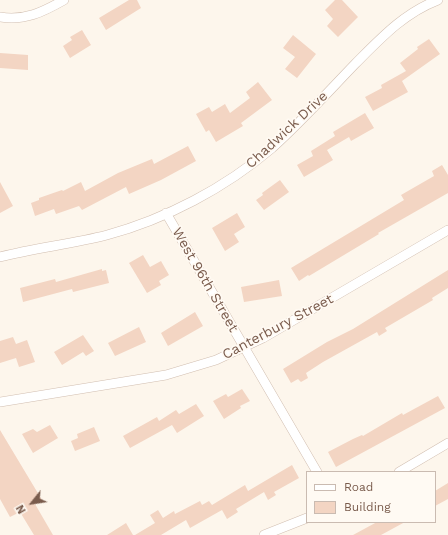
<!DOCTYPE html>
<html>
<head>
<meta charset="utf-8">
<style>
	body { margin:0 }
	#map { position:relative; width:448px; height:535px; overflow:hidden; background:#fdf6ec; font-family:"Work Sans",sans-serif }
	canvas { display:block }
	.legend { position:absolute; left:306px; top:471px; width:130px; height:52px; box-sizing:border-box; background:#fffaf3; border:1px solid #cabbb1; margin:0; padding:5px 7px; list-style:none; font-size:12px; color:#7a5c4d }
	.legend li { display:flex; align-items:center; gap:8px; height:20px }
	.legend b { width:20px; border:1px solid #cabbb1 }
	.north { position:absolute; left:12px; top:483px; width:40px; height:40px; -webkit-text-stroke:3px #fffaf3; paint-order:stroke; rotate:240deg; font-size:11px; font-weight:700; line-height:16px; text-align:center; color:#7a5c4d }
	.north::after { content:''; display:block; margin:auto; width:14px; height:18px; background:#7a5c4d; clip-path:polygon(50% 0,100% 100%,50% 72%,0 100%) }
</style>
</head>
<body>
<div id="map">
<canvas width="448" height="535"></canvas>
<ul class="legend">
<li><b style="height:5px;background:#fff"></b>Road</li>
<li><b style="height:11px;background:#f3d5c3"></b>Building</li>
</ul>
<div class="north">N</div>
</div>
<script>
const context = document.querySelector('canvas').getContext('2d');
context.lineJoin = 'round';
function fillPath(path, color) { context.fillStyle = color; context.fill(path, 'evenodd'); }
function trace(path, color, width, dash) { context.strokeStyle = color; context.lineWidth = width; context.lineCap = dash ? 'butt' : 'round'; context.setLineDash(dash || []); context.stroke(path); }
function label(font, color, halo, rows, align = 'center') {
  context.font = font + ' "Work Sans",sans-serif'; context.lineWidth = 3.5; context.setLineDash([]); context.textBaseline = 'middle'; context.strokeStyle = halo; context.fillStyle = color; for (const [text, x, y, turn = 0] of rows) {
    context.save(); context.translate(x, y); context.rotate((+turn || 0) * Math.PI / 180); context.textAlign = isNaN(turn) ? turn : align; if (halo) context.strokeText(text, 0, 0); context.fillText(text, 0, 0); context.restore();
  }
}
const building = new Path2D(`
	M129 0H137L141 8 106 30 99 18Z
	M335 0H342L358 17 338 37 327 26 333 19 325 10Z
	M82 30 91 45 70 58 63 46 72 40 70 37Z
	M293 35 316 54 297 78 285 69 295 57 283 48Z
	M429 39 440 54 402 81 408 92 373 111 365 97 382 88 381 85 406 71 400 63 418 49 417 47Z
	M0 53 28 55V70L0 68Z
	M258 82 272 100 241 123 243 126 216 142 209 130 206 132 196 114 209 107 212 112 225 104 230 113 250 98 246 92Z
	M365 113 374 128 351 141 349 137 327 150 333 160 304 177 297 165 313 156 311 151 335 136 333 132Z
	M188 146 196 161 161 180 129 194 126 187 82 210 79 206 56 214 54 209 35 216 31 203 39 200V198L62 190 63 191 81 182 85 191 118 173 152 159 154 164Z
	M442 165 448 175V193L378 233 379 234 309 276 308 275 299 281 291 268 404 200 401 195 434 176 432 171Z
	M280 180 289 192 264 210 256 200 263 195 262 193Z
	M0 182 13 206 0 213Z
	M237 213 245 227 234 234 239 242 225 251 212 228Z
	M143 255 150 267 161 261 169 275 159 281 161 285 147 293 129 263Z
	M102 269V271L106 270 109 283 73 292 72 289 23 302 20 288 55 279 56 282Z
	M448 270V288L432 298 433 300 385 328 387 331 379 336 377 332 323 362 306 373 308 378 301 382 298 379 291 383 283 369 327 342 353 329Z
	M279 280 282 296 244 302 241 287Z
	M195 312 203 326 168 346 161 333Z
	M139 327 146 342 115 356 108 343Z
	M83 335 94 351 86 356 83 352 62 365 54 352Z
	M13 337 16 344 27 340 35 362 19 367 16 358 0 363V341Z
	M242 389 250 401 240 406 241 408 224 419 213 401 226 394 228 397Z
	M438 396 445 408 336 467 328 452 353 439 362 435 363 436 402 413 403 415Z
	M196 404 204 416 177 433 172 425 130 448 123 436 157 417 159 421 176 410 179 414Z
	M50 425 58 438 33 453 22 434 33 429 37 432Z
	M94 427 100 441 75 451 71 441 78 438 77 434Z
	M0 430 42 500 35 504 53 535H34L20 512 10 517 0 499Z
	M292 465 299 478 274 492 276 495 268 500 264 492 236 509 238 512 227 519 222 510 190 528 186 520 161 535H135L155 523 150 515 158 510 163 518 174 511 175 514 200 501 202 505 209 501 212 505 245 485 248 491Z
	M448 483V499L435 506V491Z
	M377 522H405L381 535H353Z
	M126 523 133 535H107Z`);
const street = new Path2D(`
	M0 17C25 21 43 12 64 0
	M166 213 317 472
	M0 257C35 248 72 244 107 235 166 219 225 188 272 148 301 122 328 92 355 64 381 38 404 13 438 0
	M0 402 166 375 216 360 263 338 448 230
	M399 472 448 443
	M264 535 307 518`);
const streetNames = [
	["Chadwick Drive",287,130,-43],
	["West 96th Street",205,280,60],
	["Canterbury Street",278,327,-28]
];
fillPath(building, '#f3d5c3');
trace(street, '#d1beb0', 10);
trace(street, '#fff', 9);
label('14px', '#7a5c4d', '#fffaf3', streetNames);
</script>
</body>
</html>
